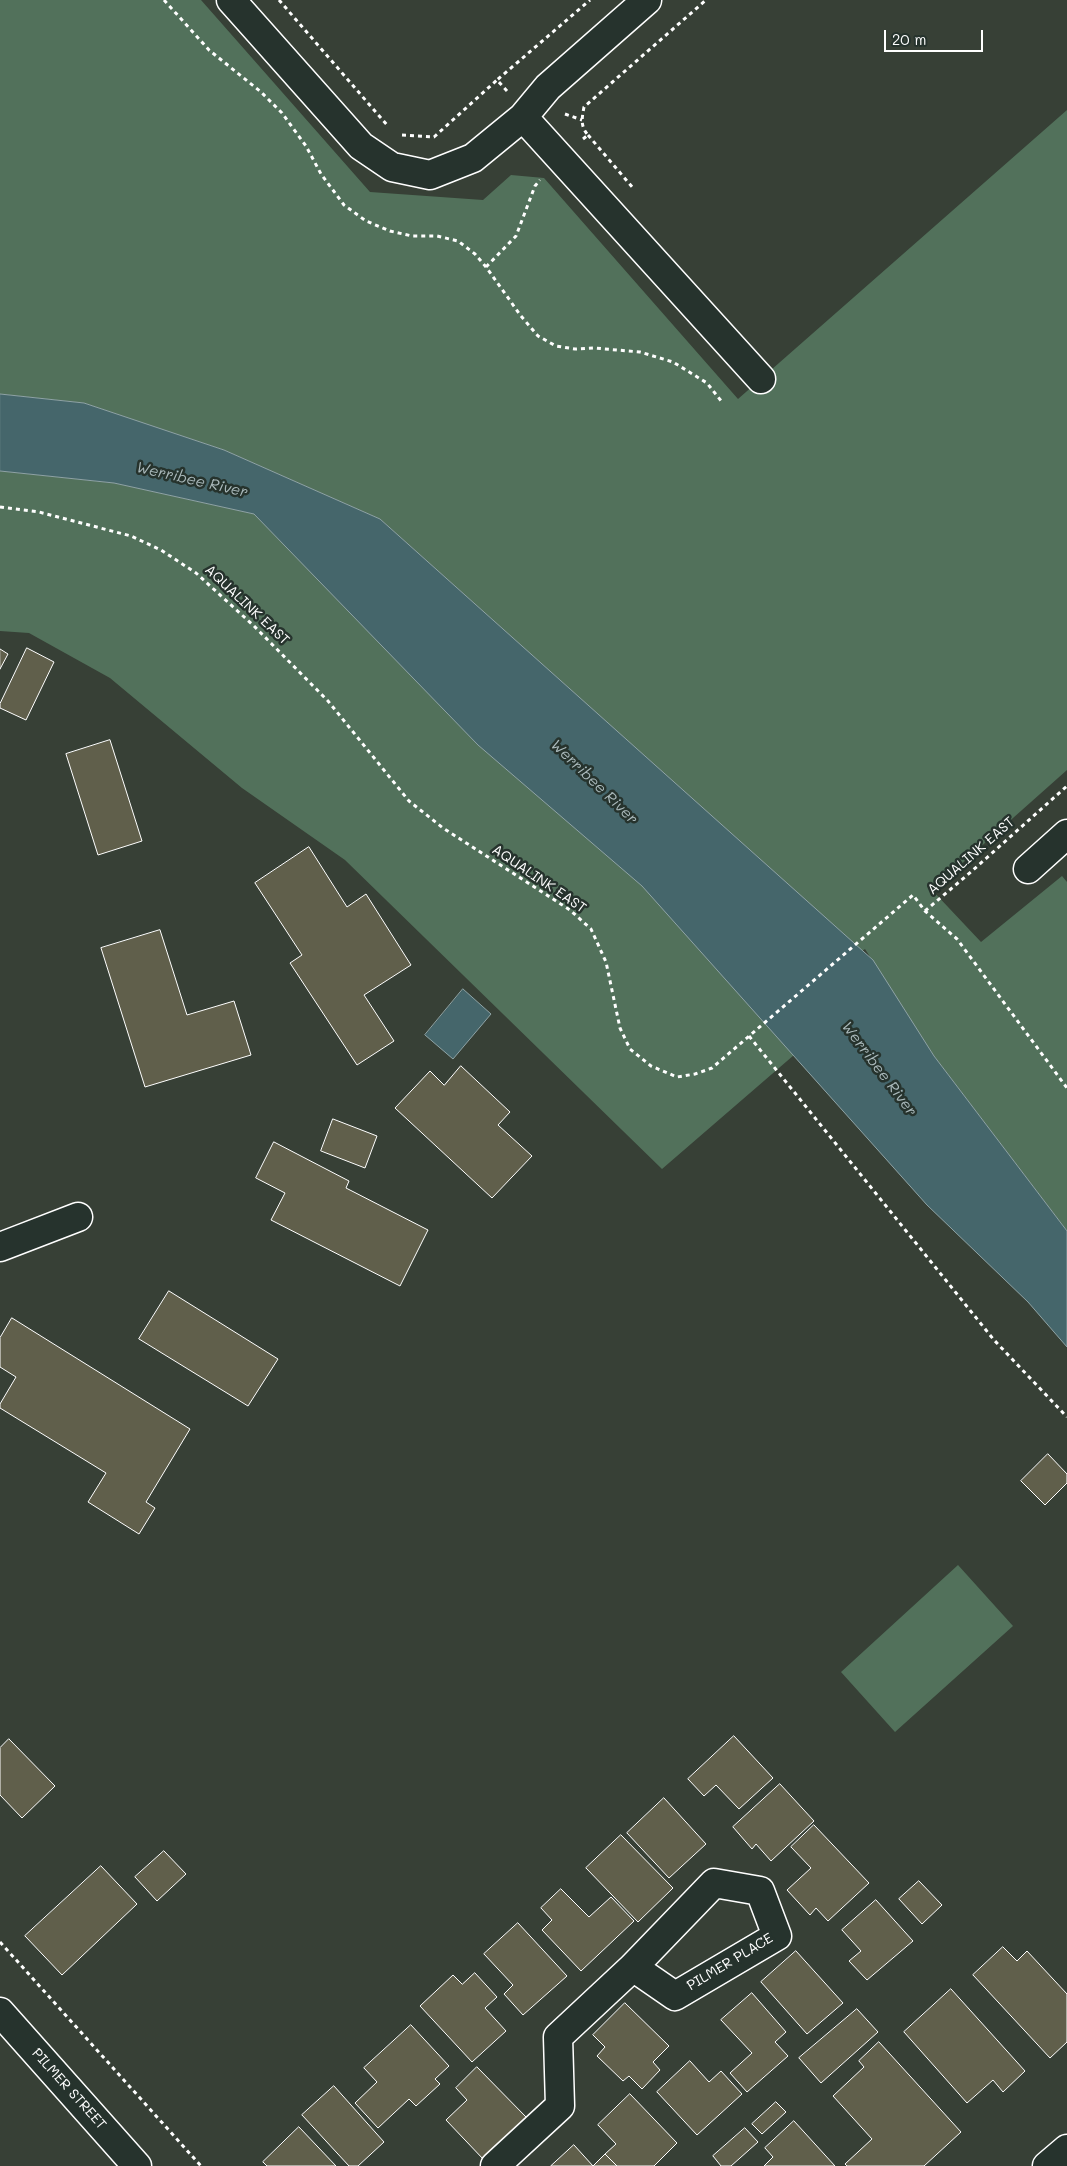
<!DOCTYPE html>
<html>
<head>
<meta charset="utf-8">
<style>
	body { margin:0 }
	#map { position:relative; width:1067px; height:2166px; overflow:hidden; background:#374036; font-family:Mali,sans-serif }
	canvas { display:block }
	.scale { position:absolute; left:884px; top:30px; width:99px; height:22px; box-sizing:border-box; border:2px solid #fff; border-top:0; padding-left:6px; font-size:15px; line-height:18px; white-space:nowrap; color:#fff; -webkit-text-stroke:4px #26332d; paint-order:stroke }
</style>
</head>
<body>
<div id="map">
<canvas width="1067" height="2166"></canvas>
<div class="scale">20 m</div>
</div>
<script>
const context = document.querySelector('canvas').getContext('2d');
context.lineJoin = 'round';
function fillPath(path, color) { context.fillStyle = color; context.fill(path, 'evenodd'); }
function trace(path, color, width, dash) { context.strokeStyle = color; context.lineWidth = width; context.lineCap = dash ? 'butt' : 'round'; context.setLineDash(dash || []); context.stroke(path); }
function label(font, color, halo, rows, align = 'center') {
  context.font = font + ' Mali,sans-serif'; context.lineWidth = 5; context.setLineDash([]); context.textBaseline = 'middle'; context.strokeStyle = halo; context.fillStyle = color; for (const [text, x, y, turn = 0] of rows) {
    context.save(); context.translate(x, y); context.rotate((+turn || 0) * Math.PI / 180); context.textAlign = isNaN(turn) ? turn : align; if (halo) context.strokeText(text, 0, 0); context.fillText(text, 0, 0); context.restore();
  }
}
const green = new Path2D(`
	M0 0H201L370 192 483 200 511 175 544 178 738 399 1067 110V770L932 890 981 942 1062 876 1067 882V1231L934 1056 865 949 862 951 380 519 224 450 84 403 0 394Z
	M0 471 114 483 254 514 816 1036 662 1169 345 860 242 788 110 678 29 633 0 631Z
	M958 1565 1013 1626 895 1732 841 1672Z`);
const water = new Path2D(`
	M0 394 84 403 224 450 380 519 873 960 934 1056 1067 1231V1347L1028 1302 927 1205 642 886 478 745 254 514 114 483 0 471Z
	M463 989 491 1014 453 1059 425 1035Z`);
const building = new Path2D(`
	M27 648 54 662 26 720 0 708V704Z
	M0 649 8 654 0 669Z
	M110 740 142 841 98 855 66 754Z
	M309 847 347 907 366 894 411 965 364 995 394 1041 357 1065 290 963 302 955 255 883Z
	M160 930 187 1015 234 1001 251 1055 145 1087 101 948Z
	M461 1066 510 1112 498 1125 532 1156 492 1198 395 1108 430 1071 444 1085Z
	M333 1119 377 1136 365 1168 321 1151Z
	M274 1142 349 1181 346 1188 428 1230 400 1286 271 1220 285 1193 256 1178Z
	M169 1291 278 1359 248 1406 139 1339Z
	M12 1318 190 1429 146 1502 155 1508 139 1534 88 1502 106 1473 0 1408V1404L16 1377 0 1367V1338Z
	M1048 1454 1067 1474V1483L1045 1505 1021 1481Z
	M734 1736 773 1778 739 1809 716 1785 704 1796 688 1779Z
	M9 1739 55 1786 22 1818 0 1795V1748Z
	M780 1784 814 1821 771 1861 756 1844 752 1849 733 1827Z
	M664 1798 706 1844 669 1878 627 1833Z
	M814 1825 869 1883 828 1921 816 1908 810 1915 787 1890 811 1868 791 1847Z
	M621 1835 673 1888 638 1922 586 1868Z
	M164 1851 186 1874 157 1901 135 1877Z
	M101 1866 137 1904 62 1975 25 1936Z
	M919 1881 942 1905 922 1924 899 1899Z
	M561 1889 589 1917 611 1897 634 1921 581 1971 542 1930 552 1920 541 1908Z
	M876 1900 913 1941 867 1980 849 1961 861 1951 842 1930Z
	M518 1923 567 1976 523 2015 504 1994 513 1985 484 1954Z
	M1003 1947 1017 1961 1027 1951 1067 1994V2042L1050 2058 973 1975Z
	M796 1951 843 2003 807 2034 761 1982Z
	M475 1973 497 1997 485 2008 506 2031 472 2062 420 2006 453 1975 462 1984Z
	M951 1989 1025 2071 1003 2092 993 2080 967 2103 904 2032Z
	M752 1993 786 2032 775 2042 788 2056 747 2092 730 2073 752 2053 721 2020Z
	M625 2003 669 2046 653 2062 660 2070 642 2089 629 2076 623 2081 597 2056 605 2047 593 2035Z
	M857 2009 878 2032 821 2083 799 2058Z
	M411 2025 449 2066 435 2079 440 2084 416 2106 409 2099 378 2128 355 2103 377 2082 364 2068Z
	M879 2042 961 2132 924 2166H847L845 2164 872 2139 833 2096 864 2067 859 2061Z
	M690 2061 709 2082 721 2071 742 2094 697 2135 657 2092Z
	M477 2067 527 2118 484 2160 446 2120 467 2100 456 2088Z
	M334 2086 384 2142 358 2166H349L302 2115Z
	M630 2094 677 2143 654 2166H617L605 2154 616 2144 598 2125Z
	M776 2102 786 2112 762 2134 752 2124Z
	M794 2121 835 2166H764L773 2157 765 2148Z
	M299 2127 336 2166H267L263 2162Z
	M745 2128 758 2142 731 2166H721L713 2156Z
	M574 2145 593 2166 605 2154 617 2166H551Z`);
const path = new Path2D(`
	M164 0 209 50 261 92 282 113 306 146 321 174 344 205 366 221 390 231 412 236H437L458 241 475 254 486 267 521 316 538 336 556 346 575 349 594 348 640 352 673 362 707 383 722 402
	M279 0 387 125
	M507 91 497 80 590 0
	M565 114 582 120
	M402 135 434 137 497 80
	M588 135 633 188
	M583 139 588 135C580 126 582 118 584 107L706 0
	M486 267 516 236 535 186 540 180
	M0 507 39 512 131 536 161 550 196 573 254 626 328 701 409 801 443 828 570 910 591 929 606 962 620 1028 630 1049 651 1066 677 1077 695 1074 712 1068 913 895 925 911 957 939 1067 1088
	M925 911 972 871 1067 786
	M749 1036 994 1340 1067 1417
	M0 1942 201 2166`);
const street = new Path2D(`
	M231 0 361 146 392 167 430 175 473 158 523 117 548 87 647 0
	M523 117 761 379
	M1028 869 1067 834
	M0 1247 78 1217
	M0 2012 137 2166
	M495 2166 560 2106 558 2037 633 1967 714 1883 760 1891 777 1936 675 1996 633 1967
	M1047 2166 1067 2149`);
const streetNames = [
	["AQUALINK EAST",247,605,43],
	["AQUALINK EAST",971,856,-41],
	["AQUALINK EAST",539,879,34],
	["PILMER PLACE",730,1962,-31],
	["PILMER STREET",69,2089,48]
];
const waterNames = [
	["Werribee River",192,480,13],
	["Werribee River",594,782,44],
	["Werribee River",879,1069,53]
];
fillPath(green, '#52715b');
fillPath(water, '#45666b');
trace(water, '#8fa3a6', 1);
fillPath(building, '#605f4b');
trace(building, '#fff', 1);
trace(street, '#fff', 31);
trace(path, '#fff', 3, [4, 4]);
trace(street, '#26332d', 28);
label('14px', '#fff', '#26332d', streetNames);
label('italic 15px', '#abbabc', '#26332d', waterNames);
</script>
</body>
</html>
